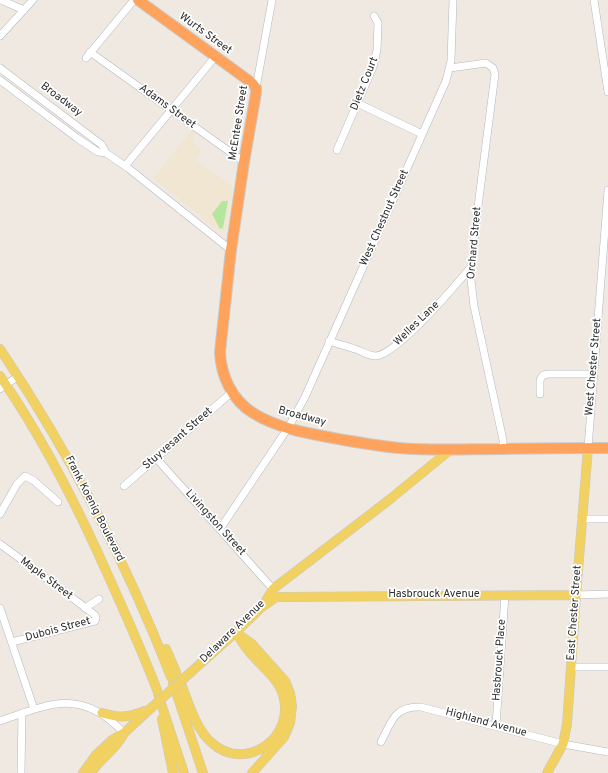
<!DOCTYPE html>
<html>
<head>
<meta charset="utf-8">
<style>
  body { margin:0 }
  canvas { display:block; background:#efe9e1 }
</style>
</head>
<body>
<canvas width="608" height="773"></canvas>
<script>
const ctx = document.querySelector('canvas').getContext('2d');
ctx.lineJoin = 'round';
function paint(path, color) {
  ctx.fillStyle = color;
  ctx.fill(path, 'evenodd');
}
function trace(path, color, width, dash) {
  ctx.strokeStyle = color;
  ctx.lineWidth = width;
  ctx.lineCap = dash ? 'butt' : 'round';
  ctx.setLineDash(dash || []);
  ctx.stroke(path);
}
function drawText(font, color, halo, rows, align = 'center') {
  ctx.font = font + ' Overpass,sans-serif';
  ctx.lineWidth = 3.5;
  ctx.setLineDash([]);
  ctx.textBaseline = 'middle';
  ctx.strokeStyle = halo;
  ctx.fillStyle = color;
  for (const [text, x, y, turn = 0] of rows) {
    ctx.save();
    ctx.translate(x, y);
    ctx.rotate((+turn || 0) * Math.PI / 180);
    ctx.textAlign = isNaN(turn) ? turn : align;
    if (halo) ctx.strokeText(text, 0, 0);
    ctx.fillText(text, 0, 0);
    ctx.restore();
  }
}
const education = new Path2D(`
  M193 129 197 133 192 142 202 151 196 160 233 187 226 231 221 233 153 178Z`);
const green = new Path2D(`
  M222 201H228L223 228 220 229 212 214Z`);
const minor = new Path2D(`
  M1 0 24 10
  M594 0 608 92
  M0 36 33 0
  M90 52 244 162
  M86 58 134 0
  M0 68 102 145 106 153 128 168 231 250
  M450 68 486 63 493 68 495 74 476 222 471 280 474 306 503 440V449
  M0 80 77 138 98 152 106 153
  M256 88 272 0
  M357 103 422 134
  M337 150 373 67 377 50 378 23 374 16
  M125 166 215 57
  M329 341C338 344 347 346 355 349 362 351 368 356 376 356 397 354 455 286 471 267
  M0 389 18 376
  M540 394V380L543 375 549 374H593
  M588 448 608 190
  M156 458 273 589
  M124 486 232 392
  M0 514 17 484 25 476 33 480 58 502
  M581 519H608
  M220 529 288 428 305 397 446 81 451 61 453 0
  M0 544 30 566 95 615 96 618 95 621 12 642
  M576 595 608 594
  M0 608 34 709
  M85 608 99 599
  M571 667H608
  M0 721C51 703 82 688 124 733
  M496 725 505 595
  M381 742C392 721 394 706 421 707L563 744 608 752
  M21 773 22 713`);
const major = new Path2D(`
  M0 349C69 452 126 561 171 677
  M0 376C38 431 69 490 97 551 118 597 139 643 157 690
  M265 605 276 597H284L576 595
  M241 636 252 644 285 681 290 693 292 706 290 723 284 737 252 773
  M166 649 176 672
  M191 672 236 632 262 607 273 589 389 500 450 450
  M179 678C187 698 195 729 212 743 245 773 296 738 283 695 278 677 259 665 248 650 243 645 240 638 236 632
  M173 683 203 773
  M158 694 184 773
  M102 713C121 718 126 718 145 711
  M162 719 173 773
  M83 773 96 755 112 740 124 733 150 709
  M91 773C101 757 116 750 124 733
  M547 773 563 744 567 724 576 595 588 448`);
const highway = new Path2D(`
  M138 0 252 83 256 88V93L244 162 231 250 220 352C221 376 232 400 253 413 277 428 306 433 333 438 355 442 377 446 399 448 434 451 468 449 502 449 537 448 573 448 608 448`);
const majorBridge = new Path2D(`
  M150 709 191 672`);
const streetNames = [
  ["Wurts Street",205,34,36],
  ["Dietz Court",365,84,-68],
  ["Broadway",61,100,37],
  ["Adams Street",167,107,36],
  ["McEntee Street",239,123,-81],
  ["West Chestnut Street",385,218,-66],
  ["Orchard Street",475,243,-85],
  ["Welles Lane",417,324,-44],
  ["West Chester Street",594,367,-85],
  ["Broadway",302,417,15],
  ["Stuyvesant Street",178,439,-41],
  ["Frank Koenig Boulevard",94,509,63],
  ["Livingston Street",215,523,48],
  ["Maple Street",46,579,37],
  ["Hasbrouck Avenue",434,595],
  ["East Chester Street",575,613,-86],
  ["Dubois Street",58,630,-15],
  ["Delaware Avenue",233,632,-44],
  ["Hasbrouck Place",500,660,-86],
  ["Highland Avenue",486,723,15]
];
paint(education, '#f0e6d1');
paint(green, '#b6e59e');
trace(minor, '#b4b7c1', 8);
trace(major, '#c9c9c9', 10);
trace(highway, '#c9c9c9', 12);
trace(minor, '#fff', 7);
trace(major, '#f2d163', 9);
trace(highway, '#ffa35c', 10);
trace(majorBridge, '#c9c9c9', 10, []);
trace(majorBridge, '#f2d163', 9);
drawText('11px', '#2e2e2e', '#fff', streetNames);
</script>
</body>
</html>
